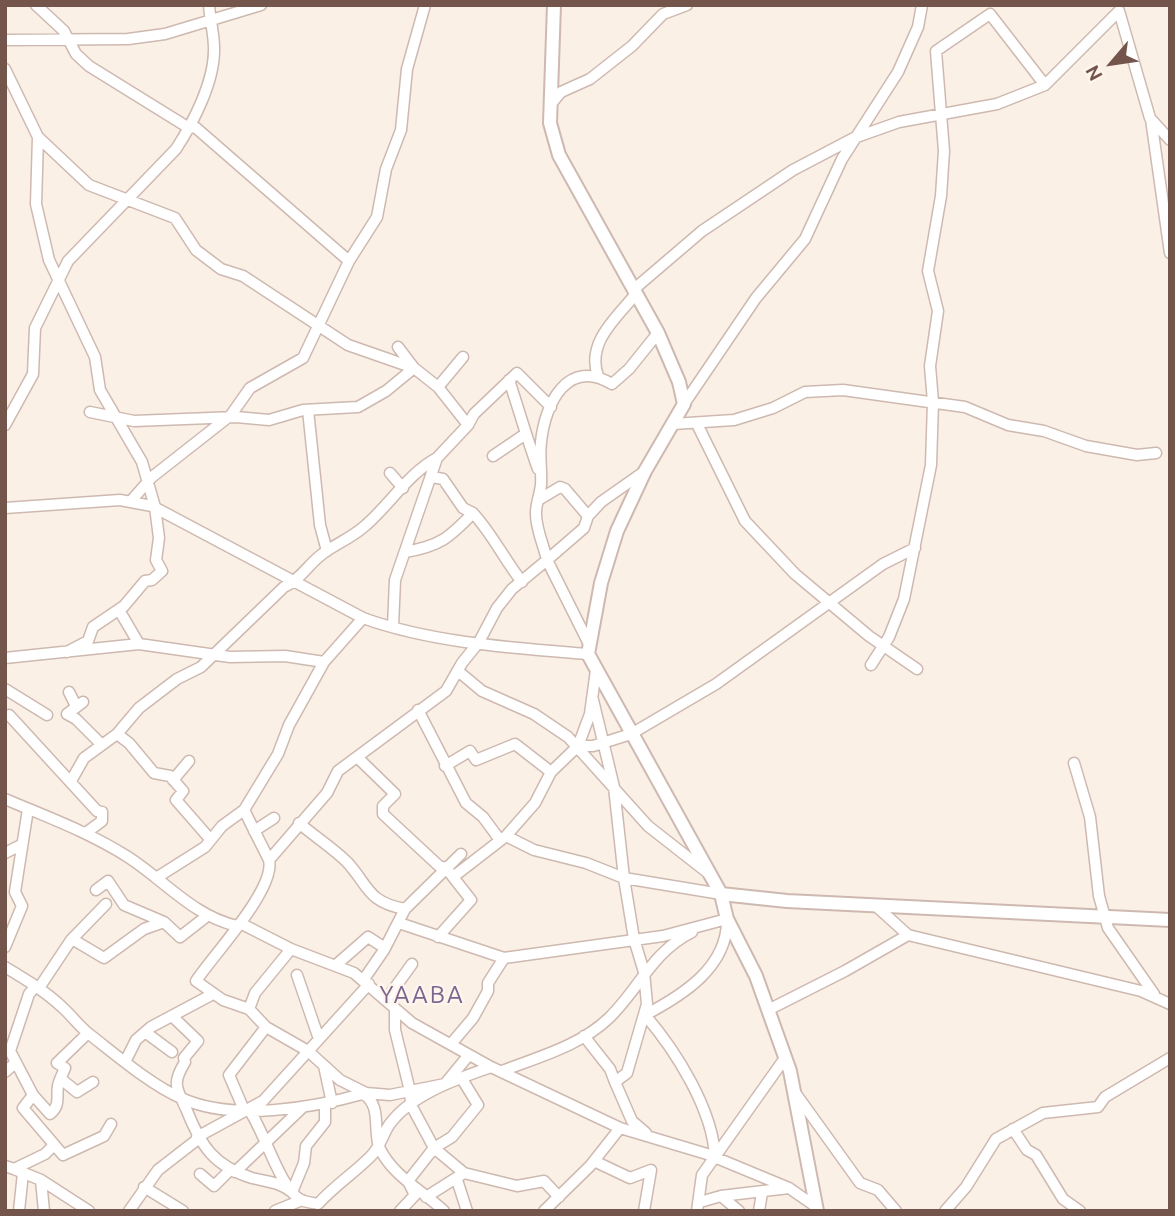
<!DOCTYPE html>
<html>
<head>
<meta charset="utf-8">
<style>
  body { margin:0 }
  #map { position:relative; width:1175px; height:1216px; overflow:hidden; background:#fbf0e6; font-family:Ubuntu,sans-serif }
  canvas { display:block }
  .frame { position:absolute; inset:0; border:7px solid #73554c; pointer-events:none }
  .north { position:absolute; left:1077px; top:28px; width:70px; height:70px; -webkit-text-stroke:5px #fef5ec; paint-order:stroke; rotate:241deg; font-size:19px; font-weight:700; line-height:28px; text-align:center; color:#73554c }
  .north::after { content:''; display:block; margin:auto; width:24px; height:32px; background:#73554c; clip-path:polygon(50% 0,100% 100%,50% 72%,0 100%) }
</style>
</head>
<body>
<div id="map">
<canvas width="1175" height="1216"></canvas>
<div class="frame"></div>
<div class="north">N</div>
</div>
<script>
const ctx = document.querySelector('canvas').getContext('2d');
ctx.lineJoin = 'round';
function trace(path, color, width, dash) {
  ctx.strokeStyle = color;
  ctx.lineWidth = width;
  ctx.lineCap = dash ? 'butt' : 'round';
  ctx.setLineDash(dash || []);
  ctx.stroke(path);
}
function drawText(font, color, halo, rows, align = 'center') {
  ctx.font = font + ' Ubuntu,sans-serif';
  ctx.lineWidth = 5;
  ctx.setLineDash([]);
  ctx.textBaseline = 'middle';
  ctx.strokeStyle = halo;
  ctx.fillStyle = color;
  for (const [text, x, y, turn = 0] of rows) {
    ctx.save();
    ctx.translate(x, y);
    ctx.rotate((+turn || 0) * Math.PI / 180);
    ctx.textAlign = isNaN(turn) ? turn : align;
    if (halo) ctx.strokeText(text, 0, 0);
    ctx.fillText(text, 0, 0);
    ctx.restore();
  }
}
const minor = new Path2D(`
  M36 5 64 31 76 54 89 66 189 128 195 127 349 261
  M5 40 128 39 165 34 261 5
  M5 69 38 137 36 204 49 260 95 357 100 390 142 462 155 507 159 538 156 560 162 571 152 580 145 581 124 606 93 627 88 641 67 652
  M550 105 561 92 590 79 632 46 663 14 687 5
  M1151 119 1170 253
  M38 137 89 185 175 218 196 250 221 269 243 276 348 345 414 368
  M633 290 702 231 793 170 854 138 899 122 997 104 1045 85 1119 11 1150 118 1170 140
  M398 347 414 368 438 387 468 425
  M598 376C586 343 616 318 635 295
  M509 380C519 410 527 439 538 469
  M438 387 463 357
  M684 404 756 298 805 239 842 159 898 72 918 27 922 5
  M308 410 320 525 327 551
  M90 412 134 421 236 417 269 420 303 410 358 407 386 391 414 368
  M673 424 734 420 773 408 805 392 843 390 965 407 1008 425 1044 431 1086 446 1137 455 1156 453
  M697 424 745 521 795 574 869 636 917 669
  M5 425 33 374 35 328 68 261 176 149C193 123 215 81 214 48 214 34 210 20 209 5
  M493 456 524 435
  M390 473 403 488
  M432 477 443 479 463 508 473 513
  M540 499 560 487 565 489 588 516
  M130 502 152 477 231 415 250 388 303 358 349 261 377 217 386 169 401 130 407 69 425 5
  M5 508 120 500 152 506 363 618C432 643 514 648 588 654
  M405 552C440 546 449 538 473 513 493 535 504 559 522 582
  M119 610 139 644
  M393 626 395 580 437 458 468 425 474 414 517 373 551 407
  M590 646 547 560 584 528 588 516 601 502 645 471
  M5 658 139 644 230 657 285 656 324 662
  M871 665 889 637 904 599 931 465 933 402 930 366 938 311 928 271 941 196 944 151 936 51 990 14 1045 85
  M458 671 482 691 534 714 568 737 648 826 708 873
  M5 689 47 715
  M69 692 76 706
  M593 700 614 787 624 878 634 939 644 972 647 1004 627 1073 615 1082 632 1121 646 1133
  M83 702 67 714 76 719 102 745
  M418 710 466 803 483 817 500 840
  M9 715 97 811 102 812V821L87 832
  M117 734 129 743 154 773 170 776 183 791 176 800 210 839
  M578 746H593L631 734 716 684 883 564 915 548
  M358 758 395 794 383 806V814L439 866 446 868 471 900 438 937
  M1074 763 1090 817 1099 896 1108 928 1154 994
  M445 766 470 751 476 760 515 744 551 772
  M173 780 189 761
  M71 781 84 758 117 734 139 708 177 679 201 667 284 587C300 580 307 566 321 555 335 544 352 538 366 525 390 504 409 473 437 458
  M5 799C47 817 89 832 128 857 164 880 193 916 237 926L242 924 291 949 354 973 412 1023 491 1067 620 1128 707 1154 789 1188 815 1206
  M299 823C314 836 333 848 347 862 369 886 367 902 405 909
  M254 831 274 818
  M506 836 534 850 586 863 624 878 721 894
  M5 853 21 845
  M269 860 244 810 278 754 289 725 324 662 363 618
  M453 877 506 836 535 803 551 772 578 746 590 714 596 670
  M156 878 205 847 222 826 244 810
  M96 890 108 881 124 905 164 922 180 937 207 916
  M876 906 908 935 1141 991 1170 1004
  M399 923 504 958 663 936 727 919C728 967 683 995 645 1015
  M72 939 104 958 144 929 164 922
  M5 947 22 906 15 892 28 809
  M336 965 368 937 385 948
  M5 967C25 979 45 991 62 1007 71 1015 79 1026 89 1034 115 1054 151 1085 181 1098 233 1122 313 1108 366 1093
  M297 975 319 1039
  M364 979 384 950 405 909 461 854
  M35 987 29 994 10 1051 33 1095 23 1108 63 1155 104 1136 111 1124
  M39 988 71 940 106 904
  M386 1000 412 964
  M249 1009 255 993 291 949
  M395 1009V1030L410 1091 411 1105 434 1148 464 1173 517 1186 544 1181 559 1197
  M768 1010 845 971 908 935
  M645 1015C676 1051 714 1111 715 1159
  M173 1017 198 1041 184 1058 185 1062C171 1085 177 1088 187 1111 201 1146 214 1166 252 1178 268 1182 279 1182 292 1192L304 1163 306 1146 325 1122V1105
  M145 1032 172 1052
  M584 1036 610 1069 615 1082
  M451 1044 473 1018 488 991V983L504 958
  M468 1056 445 1084 390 1095 366 1093 340 1080 308 1051 266 1027 249 1009 223 1000 196 981C213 955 276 889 269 860L327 793 338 771 446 691 462 663 479 642 497 608 512 589 547 560C544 546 535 527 536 512 536 504 540 494 541 485 542 471 539 456 541 442 545 403 568 357 612 384L629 369 658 333
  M126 1060 136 1040 151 1027 213 994
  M324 1066 332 1103
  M502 1071C538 1057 580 1046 609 1018 639 989 652 952 692 932
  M5 1072 14 1064
  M61 1079 77 1092 93 1082
  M363 1094C383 1105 372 1133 380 1149 393 1176 423 1191 444 1211
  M796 1094 860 1183 878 1190 896 1211
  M33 1095 50 1114C61 1105 56 1097 58 1086 59 1080 63 1073 65 1068L57 1063 88 1033
  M244 1110 229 1075 266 1027
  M249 1110C264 1130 280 1189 301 1200 306 1202 313 1203 318 1204 334 1186 353 1174 370 1157 380 1148 382 1136 389 1125 411 1094 457 1079 491 1067
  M1013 1129 1027 1150 1036 1155 1063 1199 1080 1211
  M197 1137 263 1101 369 984
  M594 1161 630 1178 651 1170 644 1211
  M5 1166 14 1169 45 1154 54 1145
  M14 1169 41 1180 89 1211
  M235 1172 303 1107
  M200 1174 214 1186 231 1169
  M41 1180 44 1211
  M457 1180 467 1211
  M144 1187 183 1211
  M721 1196 739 1211
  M426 1197 464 1173
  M700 1202 721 1196 789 1188
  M19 1211 23 1173
  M129 1211 158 1170 198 1139
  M275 1211 302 1200
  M400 1211 415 1195 408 1181 434 1148 452 1137 478 1105 462 1079
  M544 1211 590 1166 620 1128
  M697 1211 702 1175 785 1058
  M759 1211 762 1193
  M945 1211 966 1187 996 1139 1043 1113 1098 1107 1105 1097 1170 1058`);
const tertiary = new Path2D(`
  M554 5 550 123 559 155 658 333 679 382 684 404 645 471 617 531 601 583 588 654 721 894 727 919 756 976 790 1071 817 1211
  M721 894 787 901 1170 920`);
const quarterNames = [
  ["YAABA",422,995]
];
trace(minor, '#ceb9b0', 13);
trace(tertiary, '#ceb9b0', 16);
trace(minor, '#fff', 10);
trace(tertiary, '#fff', 12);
ctx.letterSpacing = '2px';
drawText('24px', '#7b648f', '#fef5ec', quarterNames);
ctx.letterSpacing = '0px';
</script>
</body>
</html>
